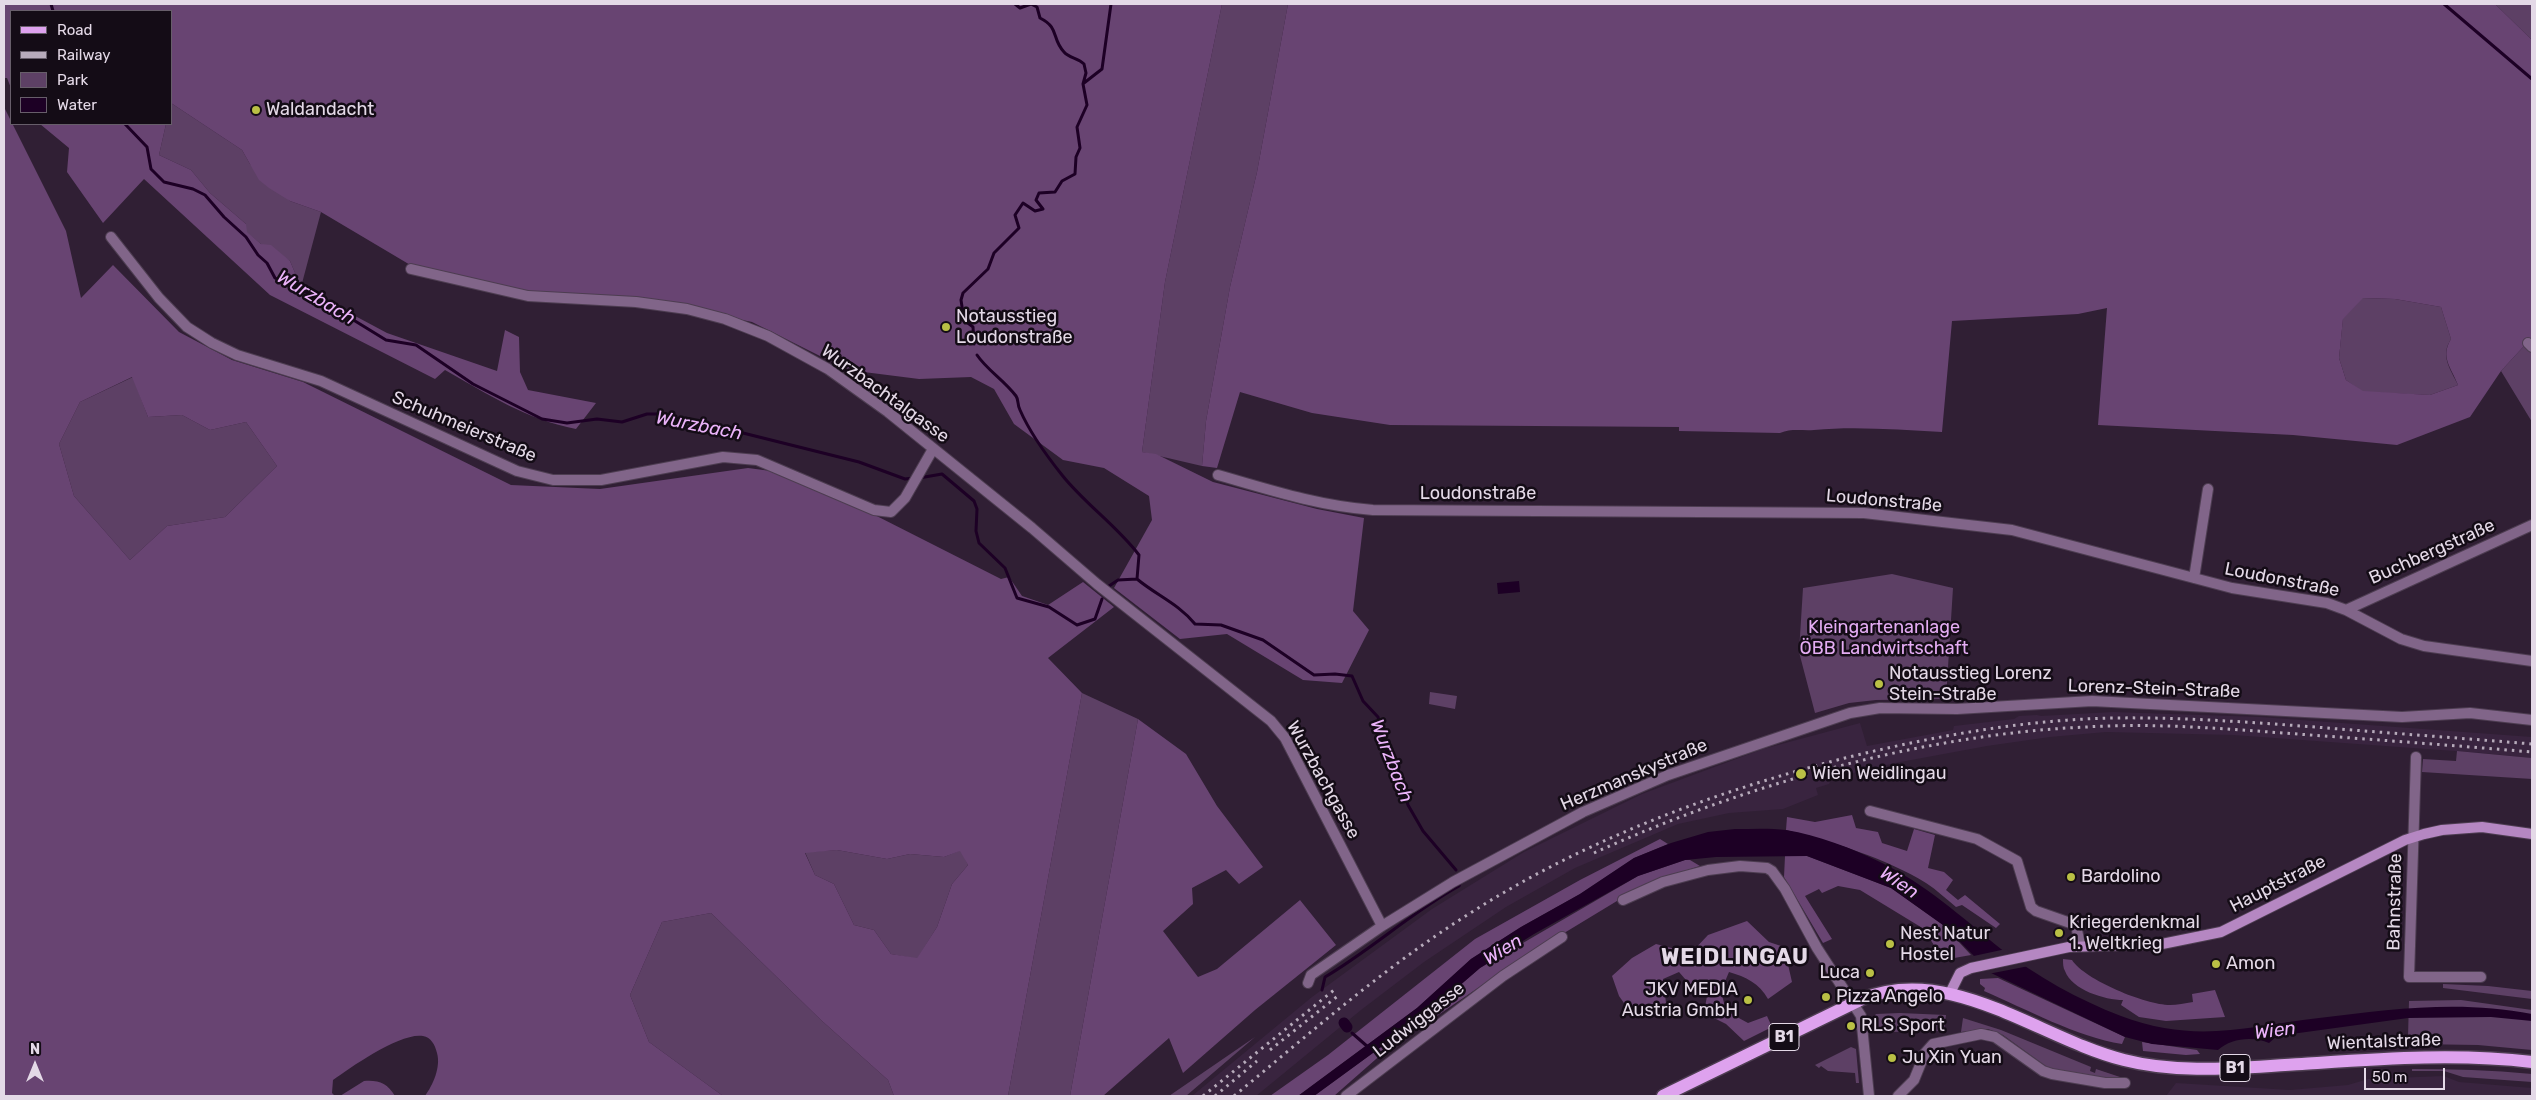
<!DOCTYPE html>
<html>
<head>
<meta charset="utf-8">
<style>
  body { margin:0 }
  #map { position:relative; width:2536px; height:1100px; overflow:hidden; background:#301f34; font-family:Rubik,sans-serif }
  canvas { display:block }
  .frame { position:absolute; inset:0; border:5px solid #e4d9e7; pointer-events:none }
  .legend { position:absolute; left:10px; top:10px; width:162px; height:115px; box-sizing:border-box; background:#140c16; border:1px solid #675e6a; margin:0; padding:6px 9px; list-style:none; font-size:15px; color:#e4d9e7 }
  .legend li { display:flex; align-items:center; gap:10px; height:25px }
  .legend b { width:25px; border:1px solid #675e6a }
  .north { position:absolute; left:10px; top:1040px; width:50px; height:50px; -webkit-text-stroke:4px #140c16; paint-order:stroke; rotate:0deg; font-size:14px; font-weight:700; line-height:20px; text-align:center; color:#e4d9e7 }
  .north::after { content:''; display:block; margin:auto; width:18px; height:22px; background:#e4d9e7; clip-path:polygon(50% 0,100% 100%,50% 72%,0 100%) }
  .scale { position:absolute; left:2364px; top:1068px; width:81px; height:22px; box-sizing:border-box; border:2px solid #e4d9e7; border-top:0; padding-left:6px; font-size:15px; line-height:18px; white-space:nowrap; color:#e4d9e7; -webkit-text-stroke:4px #140c16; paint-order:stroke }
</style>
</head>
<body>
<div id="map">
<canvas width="2536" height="1100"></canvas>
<div class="frame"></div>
<ul class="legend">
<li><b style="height:6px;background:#dea2ee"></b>Road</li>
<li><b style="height:6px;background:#b7abbb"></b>Railway</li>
<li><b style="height:14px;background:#5d4065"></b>Park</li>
<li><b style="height:14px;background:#1d0025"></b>Water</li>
</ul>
<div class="north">N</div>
<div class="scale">50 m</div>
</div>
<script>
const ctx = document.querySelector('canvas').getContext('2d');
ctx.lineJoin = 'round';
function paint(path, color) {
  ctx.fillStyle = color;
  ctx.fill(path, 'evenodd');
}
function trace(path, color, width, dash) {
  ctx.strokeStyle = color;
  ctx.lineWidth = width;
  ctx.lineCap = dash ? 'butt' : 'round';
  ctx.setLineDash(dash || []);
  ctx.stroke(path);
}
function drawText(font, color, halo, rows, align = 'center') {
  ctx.font = font + ' Rubik,sans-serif';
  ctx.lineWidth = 5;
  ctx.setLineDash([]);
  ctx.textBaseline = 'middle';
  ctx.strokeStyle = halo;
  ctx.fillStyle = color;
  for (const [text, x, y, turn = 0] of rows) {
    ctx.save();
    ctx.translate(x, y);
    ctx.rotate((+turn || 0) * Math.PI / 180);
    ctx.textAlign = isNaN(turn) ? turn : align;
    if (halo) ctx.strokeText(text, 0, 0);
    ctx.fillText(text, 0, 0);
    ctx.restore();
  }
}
const built = new Path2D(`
  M2113 712 2260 717 2532 737V758L2482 753 2233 735 2106 732 2050 737 1987 746 1895 763 1832 778 1829 784 1816 788 1818 795 1783 809 1729 813 1678 824 1575 868 1506 907 1424 962 1361 1010 1256 1096H1192L1312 997 1432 909 1524 852 1642 794 1763 749 1860 723 1867 746 1953 730 1954 726 2014 719 2019 716 2037 715 2041 716Z
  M2444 1076 2459 1082 2532 1088V1096H2166L2176 1083 2290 1090 2348 1085 2368 1079Z`);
const green = new Path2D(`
  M1222 4H1288L1257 172 1230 287 1206 421 1202 466 1142 452 1165 282Z
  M2495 4H2532V40Z
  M171 103 242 150 250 164 290 201 321 212 301 287 290 261 261 244 246 232V224L210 193 191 170 159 155 166 124H171Z
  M2362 298 2395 299 2441 307 2451 339C2440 356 2450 368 2458 385L2430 395 2363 392 2346 380 2339 358 2343 318Z
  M2532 343V422L2501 371 2524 346Z
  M133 377 148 417 182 415 210 430 246 422 277 466 225 517 167 526 130 560 74 496 59 444 80 402Z
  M1892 574 1953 588 1946 699 1876 700 1849 703 1815 713 1799 652 1803 588Z
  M1430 692 1457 696 1455 709 1429 704Z
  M1082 693 1138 719 1070 1096H1008Z
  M2457 751 2532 758V779L2422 772 2423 759 2456 761Z
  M837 850 887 859 910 854 944 857 961 850 968 865 952 884 937 927 917 959 891 954 874 930 854 925 834 884 815 875 805 852Z
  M711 913 821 1020 888 1080 894 1096H723L649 1042 630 995 662 922Z
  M2443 984 2488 986 2532 991V999L2443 988Z
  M2461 1000 2532 1010V1050L2478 1045 2414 1044 2408 1036 2409 1001Z
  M1900 1013 1946 1015 1944 1031 1887 1032 1874 1030 1873 1018 1876 1014Z
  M1963 1018 2001 1030 2091 1067 2090 1071 2095 1073 2096 1069 2129 1080H2104L2051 1070 2003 1035 1988 1029 1961 1032Z
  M1255 1037 1186 1096H1169Z
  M1851 1047 1856 1049 1859 1083H1856L1855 1073 1828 1071 1821 1066 1819 1068 1815 1065Z
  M2412 1069C2452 1069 2492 1070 2532 1074V1082L2463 1077 2444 1071H2412Z`);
const forest = new Path2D(`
  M4 4H1222L1165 282 1142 452 1156 454 1213 482 1317 509 1364 518 1353 611 1369 630 1342 683 1303 680 1227 634 1180 639 1114 588 1152 520 1149 496 1104 468 1063 460 1014 424 994 389 971 377 919 379 848 370 752 322 648 301 520 294 418 265 412 266 321 212 290 201 269 188 259 180 242 150 171 103V11H11V88L7 78H4Z
  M1288 4H2495L2532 40V343L2524 346 2501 371 2470 417 2397 445 2293 435 2098 425 2107 308 2078 314 1952 321 1942 432C1899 430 1857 426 1814 430 1802 431 1792 428 1780 433L1679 431V427L1390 425 1312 413 1240 392 1217 468 1202 466 1206 421 1230 287 1257 172ZM2363 298 2395 299 2441 307 2451 339C2440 357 2451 367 2458 385L2430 395 2363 391 2346 380 2339 358 2343 319Z
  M4 107 66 231 81 298 113 265 179 332 232 360 303 382 511 485 600 489 748 468 771 471 855 505 1001 579 1009 577 1022 596 1048 605 1083 582 1114 607 1048 658 1082 693 1008 1096H894L888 1080 821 1020 711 913 662 922 630 995 649 1042 723 1096H425C433 1085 441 1067 437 1053 435 1045 431 1037 423 1036 401 1032 351 1067 333 1080L332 1093 335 1096H4ZM132 377 148 417 182 415 210 430 246 422 277 466 225 517 167 526 130 560 74 496 59 444 80 402ZM837 850 887 859 910 854 944 857 960 851 968 865 952 884 937 927 917 958 891 954 874 930 854 925 834 884 815 875 805 853Z
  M40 124H166L159 155 191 170 210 193 246 224 247 232 261 244 271 245 290 261 301 287 387 333 497 371 505 330 519 337 520 372 528 390 596 403 576 429C528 420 487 394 445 370L435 379 270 295 144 179 103 223 67 172 69 148Z
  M1138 719 1186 754 1217 806 1263 867 1239 884 1226 870 1192 888 1193 904 1163 931 1198 977 1217 969 1300 900 1336 945 1255 1010 1183 1073 1169 1038 1103 1096H1070Z
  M1852 815 1856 828 1878 832 1882 843 1907 851 1914 829 1935 835 1928 868 1944 872 1953 880 1946 890 1958 900 1965 895 2000 924 1996 928 1962 905 1956 907C1946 899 1937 890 1926 883 1888 859 1830 841 1786 830L1787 817 1815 822Z
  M1660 839 1668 844 1634 858 1580 894 1521 927 1471 959 1417 1008 1298 1096H1270L1328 1055 1475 939 1580 880Z
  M1785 856H1807L1891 888 1943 925 1971 955 1943 960 1924 929 1860 890 1838 886 1822 893 1819 889 1805 896 1832 939 1823 943 1784 877Z
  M1685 860H1690L1700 866 1645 884 1513 964 1384 1052 1334 1096H1314L1429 1012 1480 968 1638 876Z
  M1747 921 1769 942 1784 947 1792 982 1768 999C1759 983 1746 977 1729 972L1721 991 1726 1011 1748 1023 1767 1016 1772 1027 1744 1041 1726 1024 1704 1013 1707 996 1692 987 1679 972 1663 979 1666 1003 1649 1015 1631 1013 1619 996 1612 976 1632 958 1656 944 1691 953 1708 935Z
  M2063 959 2072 960C2085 980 2146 1005 2170 1005 2177 1005 2185 1003 2193 1002L2192 994 2215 990 2225 1017 2166 1021 2139 1017 2121 1005 2123 1000C2105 1000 2072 990 2065 971 2063 968 2063 963 2063 959Z
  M1998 978 2125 1037 2122 1044C2077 1037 2026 1009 1984 991L1985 988 1980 984V979Z
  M2142 1042 2197 1050 2200 1054 2186 1055 2143 1051Z
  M364 1081C379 1080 387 1083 395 1096H340Z`);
const water = new Path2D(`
  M1519 581 1520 592 1498 594 1497 583Z
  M1735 829C1752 829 1770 828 1786 830 1818 835 1851 848 1880 862 1924 883 1963 918 2001 949 2036 976 2079 1000 2121 1016 2196 1044 2244 1027 2319 1018 2391 1009 2461 1000 2532 1014V1021L2491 1017 2408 1018 2277 1036 2269 1043C2253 1036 2231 1038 2218 1050L2152 1044 2125 1037 1991 973 1943 925 1891 888 1807 856 1716 857 1685 860 1638 876 1534 934 1480 968 1429 1012 1314 1096H1298L1417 1008 1471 959 1521 927 1580 894 1634 858 1671 843 1708 832Z`);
const pier = new Path2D(`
  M2006 949 2029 966 1988 974 1969 957Z`);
const stream = new Path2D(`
  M51 4 53 11
  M2444 4 2532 79
  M1084 83 1102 69 1111 4
  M125 124 147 147 151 169 164 182 193 189 205 195 224 217 246 237 258 255 267 263 275 278 316 297 386 340 416 345 473 384 542 419 567 423 597 419 622 422 647 414H657L739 432 859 462 905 479 913 478
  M974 344 973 327 964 320 961 300 963 293 988 269 994 253 1019 228 1015 215 1023 203 1035 211 1043 209 1036 200 1039 193 1055 192 1062 181 1075 174 1076 157 1080 148 1077 127 1087 105 1083 84 1086 73 1084 64C1078 58 1069 58 1064 52 1051 38 1060 28 1040 18L1037 7 1031 4 1020 8 1015 4
  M977 355C987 370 1004 380 1016 396 1019 400 1017 405 1020 410 1030 433 1046 455 1062 475 1085 504 1116 525 1139 555L1137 579
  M919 478 942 474 974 501 977 509 976 531 979 543 1005 568 1017 598 1049 607 1077 625 1095 619 1102 599
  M1109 586 1118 580 1137 579C1156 595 1179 604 1195 624L1221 625 1263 640 1314 675 1335 674 1352 676 1363 701 1378 717 1387 752 1400 776 1408 805 1423 831 1456 870
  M1322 990 1325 977C1372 949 1412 912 1459 886L1460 883
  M1352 1033 1368 1047`);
const canal = new Path2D(`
  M1344 1023 1347 1027`);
const minor = new Path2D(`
  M111 237 159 298 187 327 212 343 237 355 321 381 517 471 553 480H601L723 457 757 460 874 510 891 512 905 498 933 449
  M411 269 528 296 636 302 687 309 725 319 768 336 828 369 888 412 1032 528 1097 584 1271 721 1285 738 1382 926 1453 882 1583 812 1668 775 1850 713 1880 708 1957 709 2092 701 2402 717 2470 713 2532 720
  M2528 343 2532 347
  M1218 475C1270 490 1319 506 1373 510L1864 513 2012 530 2232 588 2327 603 2346 610 2401 639 2424 646 2532 661
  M2194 578 2208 489
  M2346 610 2532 525
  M2416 757 2409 977H2481
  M1870 811 1977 839 2017 861 2031 907 2036 911 2076 925 2080 945
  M1623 900 1663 882 1708 870 1740 866 1767 868 1772 871 1785 889 1817 948 1861 1016 1869 1096
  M1308 983 1311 975 1382 926
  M1346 1096 1503 976 1562 937
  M1898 1096 1914 1080 1925 1053 1933 1044 1981 1034 1995 1037 2043 1071 2052 1074 2105 1083H2125`);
const secondary = new Path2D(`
  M1950 993 1960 973 1971 968 2069 947 2162 944 2221 932 2405 840 2424 834 2442 830 2482 827 2532 834`);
const primary = new Path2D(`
  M1663 1096 1862 999C1951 963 2040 1039 2124 1060 2182 1075 2243 1067 2302 1064 2379 1059 2455 1053 2532 1062`);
const rail = new Path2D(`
  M1594 853C1741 786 1923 734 2086 727 2151 723 2217 728 2283 733 2366 739 2449 745 2532 752
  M1270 1050 1339 995
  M1203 1096 1334 990
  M1215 1096 1257 1061
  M1234 1096C1308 1035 1380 971 1461 919 1577 843 1707 794 1841 759 1930 737 2020 720 2112 718 2180 717 2247 722 2315 727 2387 733 2460 738 2532 744`);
const markers = [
  [256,110,5,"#bac045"],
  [946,327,5,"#bac045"],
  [1879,684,5,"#bac045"],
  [1801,774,6,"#bac045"],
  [2071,877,5,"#bac045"],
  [2059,933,5,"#bac045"],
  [1890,944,5,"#bac045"],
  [2216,964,5,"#bac045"],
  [1870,973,5,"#bac045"],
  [1826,997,5,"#bac045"],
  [1748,1000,5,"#bac045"],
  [1851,1026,5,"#bac045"],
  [1892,1058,5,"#bac045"]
];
const shields = [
  [1784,1037,30],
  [2235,1068,30]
];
const shieldNames = [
  ["B1",1784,1037],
  ["B1",2235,1068]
];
const poiNames = [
  ["Waldandacht",266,110],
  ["Notausstieg",956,317],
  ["Loudonstraße",956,338],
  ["Notausstieg Lorenz",1889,674],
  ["Stein-Straße",1889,695],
  ["Wien Weidlingau",1812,774],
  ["Bardolino",2081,877],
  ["Kriegerdenkmal",2069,923],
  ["1. Weltkrieg",2069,944],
  ["Nest Natur",1900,934],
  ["Hostel",1900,955],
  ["Amon",2226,964],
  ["Luca",1860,973,"right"],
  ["JKV MEDIA",1738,990,"right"],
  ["Austria GmbH",1738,1011,"right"],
  ["Pizza Angelo",1836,997],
  ["RLS Sport",1861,1026],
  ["Ju Xin Yuan",1902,1058]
];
const streetNames = [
  ["Wurzbachtalgasse",885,394,36],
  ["Schuhmeierstraße",464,427,23],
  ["Loudonstraße",1478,494],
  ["Loudonstraße",1884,501,5],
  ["Buchbergstraße",2432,552,-24],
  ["Loudonstraße",2282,580,11],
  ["Lorenz-Stein-Straße",2154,689,2],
  ["Herzmanskystraße",1634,775,-23],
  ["Wurzbachgasse",1323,780,61],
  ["Hauptstraße",2278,884,-27],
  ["Bahnstraße",2395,902,-89],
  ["Ludwiggasse",1419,1020,-38],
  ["Wientalstraße",2384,1042,-2]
];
const parkNames = [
  ["Kleingartenanlage",1884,628],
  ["ÖBB Landwirtschaft",1884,649]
];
const waterNames = [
  ["Wurzbach",316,298,31],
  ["Wurzbach",699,426,11],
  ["Wurzbach",1391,761,69],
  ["Wien",1899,883,34],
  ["Wien",1503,950,-31],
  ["Wien",2275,1031,-7]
];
const districtNames = [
  ["WEIDLINGAU",1735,958]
];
paint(built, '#39243f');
paint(green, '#5d4065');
paint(forest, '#684472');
paint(water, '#1d0025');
paint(pier, '#301f34');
trace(stream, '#1d0025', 3);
trace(canal, '#1d0025', 11);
trace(minor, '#4d3d51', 12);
trace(secondary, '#4d3d51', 12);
trace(primary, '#4d3d51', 15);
trace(minor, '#816589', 10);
trace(secondary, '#b587c2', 10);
trace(primary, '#dea2ee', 12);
trace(rail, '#b7abbb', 3, [2.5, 5]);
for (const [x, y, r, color] of markers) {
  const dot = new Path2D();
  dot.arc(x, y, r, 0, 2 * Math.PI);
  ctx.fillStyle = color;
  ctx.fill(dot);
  trace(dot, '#140c16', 2);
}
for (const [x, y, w] of shields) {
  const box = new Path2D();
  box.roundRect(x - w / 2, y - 13.5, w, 27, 4);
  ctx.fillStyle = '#140c16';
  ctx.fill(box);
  trace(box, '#e4d9e7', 1);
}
drawText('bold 16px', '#e4d9e7', null, shieldNames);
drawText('18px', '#e4d9e7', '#140c16', poiNames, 'left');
drawText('18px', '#e4d9e7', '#140c16', streetNames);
drawText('18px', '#e4acf3', '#140c16', parkNames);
drawText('italic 19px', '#ebb3fa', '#140c16', waterNames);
ctx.letterSpacing = '1px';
drawText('bold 22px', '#e4d9e7', '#140c16', districtNames);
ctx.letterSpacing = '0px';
</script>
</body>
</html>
